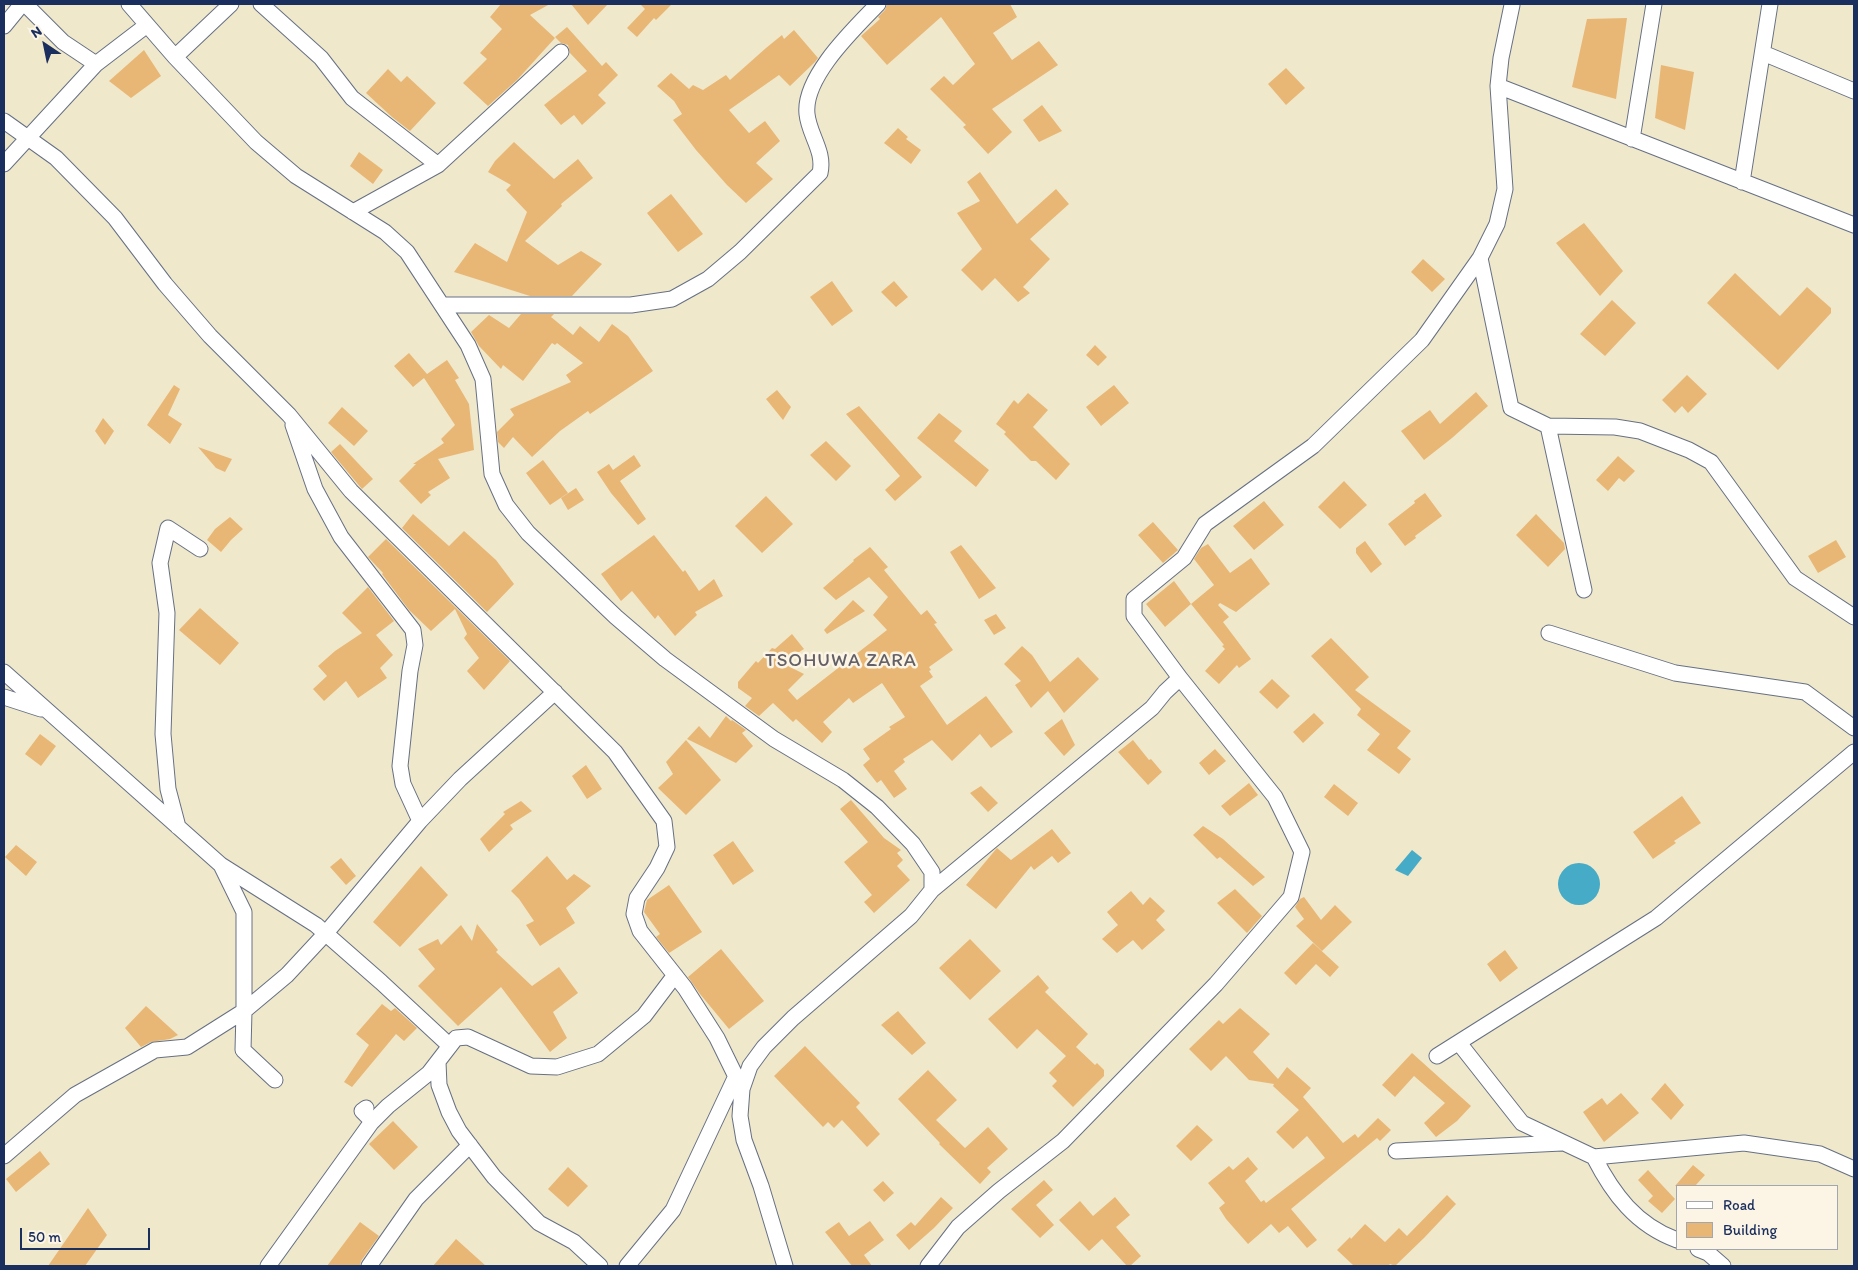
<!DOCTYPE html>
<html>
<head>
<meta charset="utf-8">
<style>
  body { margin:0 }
  #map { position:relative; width:1858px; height:1270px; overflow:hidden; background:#f0e8cb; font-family:Itim,sans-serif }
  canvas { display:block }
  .frame { position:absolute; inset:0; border:5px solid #1b2f5e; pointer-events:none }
  .legend { position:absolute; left:1676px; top:1185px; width:162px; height:65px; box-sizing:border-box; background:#fcf5e5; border:1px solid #a2a6af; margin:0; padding:6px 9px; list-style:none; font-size:15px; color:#1b2f5e }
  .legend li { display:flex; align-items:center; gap:10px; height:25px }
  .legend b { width:25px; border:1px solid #a2a6af }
  .north { position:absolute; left:20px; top:20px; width:50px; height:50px; -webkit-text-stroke:4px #fcf5e5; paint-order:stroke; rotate:326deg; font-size:14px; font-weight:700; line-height:20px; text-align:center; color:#1b2f5e }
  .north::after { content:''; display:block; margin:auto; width:18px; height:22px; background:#1b2f5e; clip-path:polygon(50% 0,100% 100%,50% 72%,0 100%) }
  .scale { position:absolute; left:20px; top:1228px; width:130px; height:22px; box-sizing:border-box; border:2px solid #1b2f5e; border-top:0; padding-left:6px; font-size:15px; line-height:18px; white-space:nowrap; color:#1b2f5e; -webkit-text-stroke:4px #fcf5e5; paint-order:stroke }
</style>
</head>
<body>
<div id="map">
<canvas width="1858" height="1270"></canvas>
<div class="frame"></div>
<ul class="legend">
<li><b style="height:6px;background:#fff"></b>Road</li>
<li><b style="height:14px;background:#e8b776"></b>Building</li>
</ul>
<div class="north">N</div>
<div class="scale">50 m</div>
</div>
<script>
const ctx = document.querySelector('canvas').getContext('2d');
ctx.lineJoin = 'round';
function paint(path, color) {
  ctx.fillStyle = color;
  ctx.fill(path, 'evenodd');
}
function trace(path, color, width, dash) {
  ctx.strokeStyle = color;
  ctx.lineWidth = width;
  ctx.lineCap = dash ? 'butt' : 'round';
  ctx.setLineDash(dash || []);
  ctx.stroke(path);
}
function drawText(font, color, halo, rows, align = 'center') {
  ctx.font = font + ' Itim,sans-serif';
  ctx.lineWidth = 5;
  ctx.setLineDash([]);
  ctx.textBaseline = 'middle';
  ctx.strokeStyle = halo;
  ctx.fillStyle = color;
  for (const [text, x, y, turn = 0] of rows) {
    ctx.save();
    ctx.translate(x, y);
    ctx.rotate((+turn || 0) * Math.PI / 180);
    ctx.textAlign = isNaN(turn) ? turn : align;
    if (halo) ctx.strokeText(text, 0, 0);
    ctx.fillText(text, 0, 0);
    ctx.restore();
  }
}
const water = new Path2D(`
  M1412 850 1422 858 1408 876 1395 870Z
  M1558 884a21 21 0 1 1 42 0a21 21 0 1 1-42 0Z`);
const building = new Path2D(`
  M501 4H550L530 15 555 38 517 80 488 106 463 83 487 59 480 53 502 29 490 17Z
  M571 4H608L588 25Z
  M640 4H672L656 20 654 18 637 37 627 28 645 9Z
  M887 4H1010L1017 17 993 33 1012 60 1039 41 1058 65 992 109 1012 132 988 154 963 127 966 125 930 89 944 76 953 85 975 64 941 17 887 65 861 36 880 19 878 17 885 10Z
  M1627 18 1616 99 1572 87 1587 19Z
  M567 27 602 66 606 62 618 75 598 95 606 103 582 125 574 115 561 125 544 105 587 71 570 53 568 45 561 43 555 37Z
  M794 30 818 58 815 62 790 86 779 75 729 110 749 133 765 121 780 141 756 163 773 179 746 203 727 185 696 150 673 120 682 114 674 101 657 86 671 73 689 89 693 85 703 90 726 75 730 80 766 48 782 35 784 39Z
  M144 50 161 76 131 98 109 81Z
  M1661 65 1694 72 1685 130 1655 118Z
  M1286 68 1305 88 1286 105 1268 84Z
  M388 69 401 82 407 76 436 103 410 131 392 117 366 93Z
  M1042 105 1062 131 1039 142 1023 120Z
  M898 128 908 137 906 139 921 150 911 164 884 143Z
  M514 142 554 179 578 159 593 178 561 204 562 206 525 241 558 265 581 251 602 264 572 296H530L454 272 475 243 507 262 527 212 506 190 511 185 488 172 495 161Z
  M359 152 383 170 373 184 350 166Z
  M980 172 1017 224 1056 189 1069 204 1030 239 1050 259 1023 287 1030 293 1018 302 995 278 982 291 961 270 982 249 957 213 980 201 967 182Z
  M671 194 703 234 678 252 647 213Z
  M1584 223 1623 271 1600 296 1556 243Z
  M1423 259 1445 279 1432 292 1411 272Z
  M1735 273 1780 316 1807 287 1831 308V313L1778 370 1707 303Z
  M832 281 853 311 832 326 810 297Z
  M894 281 908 297 896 307 881 292Z
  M1612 300 1636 323 1605 356 1580 334Z
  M521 314H554L551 317 573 335 580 326 599 342 612 324 628 336 653 371 590 414 588 411 560 431 532 457 513 437 504 448 498 442 497 432 514 415 510 409 571 382 566 375 583 363 557 343 555 345 552 343 523 381 503 365 501 369 479 346 471 332 489 315 509 328Z
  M1095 345 1107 357 1098 366 1086 355Z
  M409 353 427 374 447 360 459 378 455 380 469 404 474 450 438 459 450 478 428 492 431 495 421 504 399 481 416 464H413L444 443 441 439 455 425 424 378 413 387 394 366Z
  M1687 375 1707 394 1688 413 1682 406 1675 413 1662 400Z
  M174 385 180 389 168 415 182 424 170 444 147 425Z
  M1114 385 1129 403 1101 426 1086 407Z
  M777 390 791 407 783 420 766 399Z
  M1476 392 1488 406 1452 438 1424 460 1401 431 1430 410 1440 424Z
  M1028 393 1048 410 1033 427 1070 464 1056 480 1036 461H1031L1004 434 1006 432 996 424 1014 400 1018 404Z
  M859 406 922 477 895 501 885 490 900 476 846 414Z
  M342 407 368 431 354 446 328 423Z
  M939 413 962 431 954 441 989 470 976 487 917 438Z
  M103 418 114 431 105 445 95 431Z
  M826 441 851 466 836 481 810 455Z
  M340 444 373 479 362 489 331 452Z
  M198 447 232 459 225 472 216 468Z
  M634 455 641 466 620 481 646 519 638 525 611 493 597 472 609 464 613 470Z
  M1618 456 1635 471 1624 482 1619 478 1608 491 1596 480Z
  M543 460 568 493 550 505 526 473Z
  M1344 481 1367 505 1340 529 1318 507Z
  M576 488 584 500 568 510 561 498Z
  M1425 493 1442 516 1415 536 1416 538 1405 546 1388 524 1415 503 1414 501Z
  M766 496 793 524 762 553 735 526Z
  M1264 501 1284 525 1254 550 1233 526Z
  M413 514 449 546 464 531 496 560 514 584 487 612 402 528Z
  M1536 514 1564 543 1565 549 1548 567 1516 535Z
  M230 517 243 529 231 540 221 552 207 540 215 529Z
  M1153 522 1178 550 1163 563 1138 535Z
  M654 535 683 572 685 570 699 591 714 579 723 596 695 612 697 615 675 636 658 615 655 619 632 591 621 601 601 574Z
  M386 539 510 661 484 690 467 671 479 658 464 638 467 634 455 609 431 631 409 610 382 574 383 573 368 557Z
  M1836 540 1846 557 1818 573 1808 556Z
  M1365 541 1382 564 1371 573 1356 553V548Z
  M1208 544 1230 573 1251 558 1270 584 1236 612 1220 603 1218 605 1229 617 1223 622 1251 659 1239 668 1237 665 1219 684 1205 671 1225 649 1222 646 1224 645 1191 604 1214 585 1194 559 1201 548Z
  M961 545 996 588 979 599 950 552Z
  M870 547 888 567 884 570 921 615 927 610 937 623 934 624 953 650 929 667 931 670 929 671 933 677 920 686 947 725 986 696 1013 732 991 748 980 734 952 761 932 740 903 759 905 762 894 771 907 789 894 798 881 780 877 783 863 765 870 759 863 749 891 729 889 727 905 717 882 683 853 703 849 698 823 722 832 732 822 743 796 719 793 722 773 703 759 716 745 706 752 698 738 688V682L756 661 758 663 772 648 775 649 792 634 804 649 782 663 804 674 788 690 797 700 887 630 873 615 888 597 869 577 836 600 823 588 854 561 853 560Z
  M1174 581 1191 604 1165 627 1146 604Z
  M368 587 394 621 376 635 393 655 380 668 387 678 358 698 346 681 324 701 313 689 327 676 318 666 335 651 362 633 342 613Z
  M853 600 865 611 827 634 824 630Z
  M200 608 239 643 220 665 179 630Z
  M996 614 1006 628 994 635 984 620Z
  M1331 638 1369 677 1355 690 1411 731 1397 748 1411 759 1399 774 1367 750 1380 734 1357 715 1361 709 1311 656Z
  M1022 646 1032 655 1050 682 1078 657 1099 679 1064 713 1048 691 1031 708 1015 685 1021 681 1004 664Z
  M1272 679 1290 696 1277 709 1259 692Z
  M1314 713 1324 723 1303 743 1293 732Z
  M726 716 731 721 732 720 746 730 742 733 753 746 736 763 687 739 699 726 710 738Z
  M1062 719 1075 745 1064 756 1044 733Z
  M40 734 56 746 41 766 25 754Z
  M686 740 721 780 686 815 658 788 673 774 666 762Z
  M1133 740 1149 760 1151 759 1162 772 1148 785 1118 752Z
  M1215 749 1226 761 1209 775 1199 763Z
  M586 765 602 789 587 799 572 776Z
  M1249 783 1258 795 1230 816 1221 806Z
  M1334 784 1358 803 1348 816 1324 797Z
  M981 786 998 803 988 812 970 793Z
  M1682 796 1701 823 1674 841 1676 843 1653 859 1633 832Z
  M851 800 884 838 901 850 897 853 903 860 897 866 910 880 874 913 864 902 872 895 844 862 868 842 840 809Z
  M521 801 532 811 510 825 513 829 489 852 480 839 505 814 503 812Z
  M1203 826 1223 839 1265 877 1253 886 1220 857 1217 859 1193 835Z
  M1052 829 1071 853 1058 863 1052 856 1034 870 1031 866 996 909 966 885 997 848 1011 860Z
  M733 841 754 871 733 885 713 855Z
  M16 845 37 862 26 876 5 857Z
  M547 856 567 880 574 874 591 886 566 908 575 923 540 946 526 925 534 921 519 899 511 891Z
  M341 858 356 876 346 885 330 867Z
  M421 866 448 895 400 947 373 922Z
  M669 885 702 932 669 953 656 937 660 934 644 912 647 900Z
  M1235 889 1262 916 1247 933 1217 903Z
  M1131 891 1143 905 1150 897 1165 911 1156 920 1165 930 1142 950 1133 940 1117 953 1102 939 1118 925 1107 912Z
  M1304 897 1321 920 1335 905 1352 922 1322 951 1296 926 1304 919 1295 907 1300 899Z
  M477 924 498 950 496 952 532 986 559 967 578 993 553 1012 567 1038 550 1052 501 987 458 1026 418 986 435 969 418 949 438 939 441 945 461 925 472 941Z
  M970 939 1001 971 970 1000 939 968Z
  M1313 943 1339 967 1330 977 1316 964 1296 985 1284 973Z
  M721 949 764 1001 729 1029 700 994 688 977Z
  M1505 950 1518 968 1500 982 1487 964Z
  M1038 975 1049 988 1045 992 1088 1034 1076 1047 1095 1065 1097 1063 1104 1070V1076L1073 1107 1052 1086 1057 1081 1049 1073 1066 1056 1037 1029 1017 1049 988 1019Z
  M382 1004 391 1011 395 1008 417 1028 404 1041 396 1034 352 1087 344 1082 369 1045 356 1034Z
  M146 1006 178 1035 170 1039 151 1042 141 1047 125 1028Z
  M1240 1008 1270 1034 1253 1052 1278 1079 1287 1067 1311 1088 1303 1097 1343 1143 1355 1134 1358 1138 1378 1118 1391 1130 1380 1141 1377 1138 1291 1209 1317 1240 1307 1248 1288 1226 1279 1233 1271 1224 1248 1244 1226 1219 1219 1208 1225 1203 1208 1183 1229 1166 1233 1170 1248 1157 1258 1169 1245 1181 1261 1202 1264 1200 1266 1203 1325 1158 1307 1136 1293 1149 1276 1132 1299 1110 1273 1086 1274 1084 1249 1080 1226 1056 1211 1071 1189 1049 1219 1020 1223 1024Z
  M898 1011 926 1043 912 1055 881 1025Z
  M805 1046 860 1103 856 1107 880 1134 867 1147 842 1120 834 1128 828 1122 823 1127 774 1076Z
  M1412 1053 1471 1106 1457 1121 1436 1137 1424 1123 1445 1103 1414 1076 1395 1097 1382 1085Z
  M928 1070 957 1100 936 1120 965 1148 988 1127 1008 1149 987 1168 991 1172 980 1184 939 1144 940 1143 898 1099Z
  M1665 1083 1684 1105 1671 1120 1651 1099Z
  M1621 1093 1639 1113 1604 1142 1583 1112 1602 1098 1607 1105Z
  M393 1121 418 1147 394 1170 369 1144Z
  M1197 1125 1213 1140 1191 1161 1176 1146Z
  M40 1151 50 1164 16 1192 6 1179Z
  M1693 1165 1705 1175 1695 1186H1675Z
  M568 1167 588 1186 568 1207 548 1189Z
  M1648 1170 1675 1199 1662 1213 1648 1201 1653 1196 1638 1180Z
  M1044 1180 1053 1190 1036 1205 1054 1225 1040 1238 1011 1209Z
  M883 1181 894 1193 884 1202 873 1190Z
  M1447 1195 1456 1204 1424 1238 1395 1266 1390 1264 1388 1266H1354L1337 1250 1350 1237 1351 1239 1365 1224 1385 1242 1399 1228 1407 1236Z
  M941 1197 953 1208 934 1228 909 1250 896 1235 911 1222 915 1226Z
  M1115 1197 1130 1215 1116 1227 1141 1256 1130 1266H1127L1102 1239 1089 1251 1059 1220 1080 1201 1093 1216Z
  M88 1208 107 1235 85 1266H48Z
  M870 1221 884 1240 864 1255 872 1266H852L825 1232 839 1222 849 1236Z
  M360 1222 379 1236 361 1261 360 1266H327Z
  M456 1239 486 1266H433Z`);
const minor = new Path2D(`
  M25 4 63 42 96 64
  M129 4 175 57 256 142 296 176 385 232 407 252 468 345 483 379 492 474 506 505 528 533 616 617 665 659 774 739 843 780 877 807 913 844 932 872V890L911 916 793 1018 764 1047 750 1066 742 1089 740 1116 744 1140 761 1186 785 1266
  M261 4 321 58 352 98 438 165
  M4 26 22 4
  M1763 53 1854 91
  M175 57 231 4
  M1498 86 1854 225
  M4 121 56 158 115 218 165 284 210 336 289 415 351 491 615 752 664 821 667 847 657 868 637 898 634 914 640 931 685 988 717 1038 742 1089
  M1632 139 1654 4
  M4 164 96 64 147 25
  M1742 182 1770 4
  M353 212 438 165 561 52
  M1480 258 1511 408 1548 426 1584 590
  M443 305H631L672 299 708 279 740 252 820 173C825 151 809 135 807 114 803 77 854 29 878 4
  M293 425 315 489 341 537 413 630 415 645 410 671 400 766 403 784 420 821
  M1548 426 1615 427 1640 431 1689 450 1711 462 1795 578 1854 617
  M1549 633 1675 673 1805 692 1854 728
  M4 672 221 865 316 925 381 982 450 1046
  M4 697 41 709
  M178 827 168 789 163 734 167 613 160 563 168 528 200 549
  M221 865 244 912V1011
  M932 890 1152 708 1165 692 1180 678 1134 616V599L1184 558 1205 524 1313 446 1422 340 1480 258 1497 224 1505 189 1498 86 1501 58 1512 5
  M244 1011 287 975 326 933 420 821 460 779 555 692
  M1459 1043 1522 1123 1594 1157 1744 1143 1820 1154 1854 1169
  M1437 1056 1656 918 1854 752
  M438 1062 439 1085 449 1112 459 1131 494 1177 539 1223 574 1242 600 1266
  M371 1123 388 1106 429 1073 456 1038 468 1037 531 1066 557 1067 598 1054 644 1016 675 975
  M1396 1151 1562 1143
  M4 1156 75 1095 155 1050 187 1047 244 1011 243 1050 275 1080
  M1594 1157C1613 1194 1636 1225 1677 1240
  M1698 1249 1708 1253 1723 1266
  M268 1266 371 1123 370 1119 362 1111 366 1108
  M369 1266 416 1199 470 1145
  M627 1266 673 1210 736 1076
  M928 1266 958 1227 999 1191 1063 1141 1216 984 1291 897 1302 852 1275 797 1180 678`);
const quarterNames = [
  ["TSOHUWA ZARA",841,661]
];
paint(water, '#46abc6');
paint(building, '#e8b776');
trace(minor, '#667084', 17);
trace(minor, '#fff', 15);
ctx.letterSpacing = '1px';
drawText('19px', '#635f66', '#fcf5e5', quarterNames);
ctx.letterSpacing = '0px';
</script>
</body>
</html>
